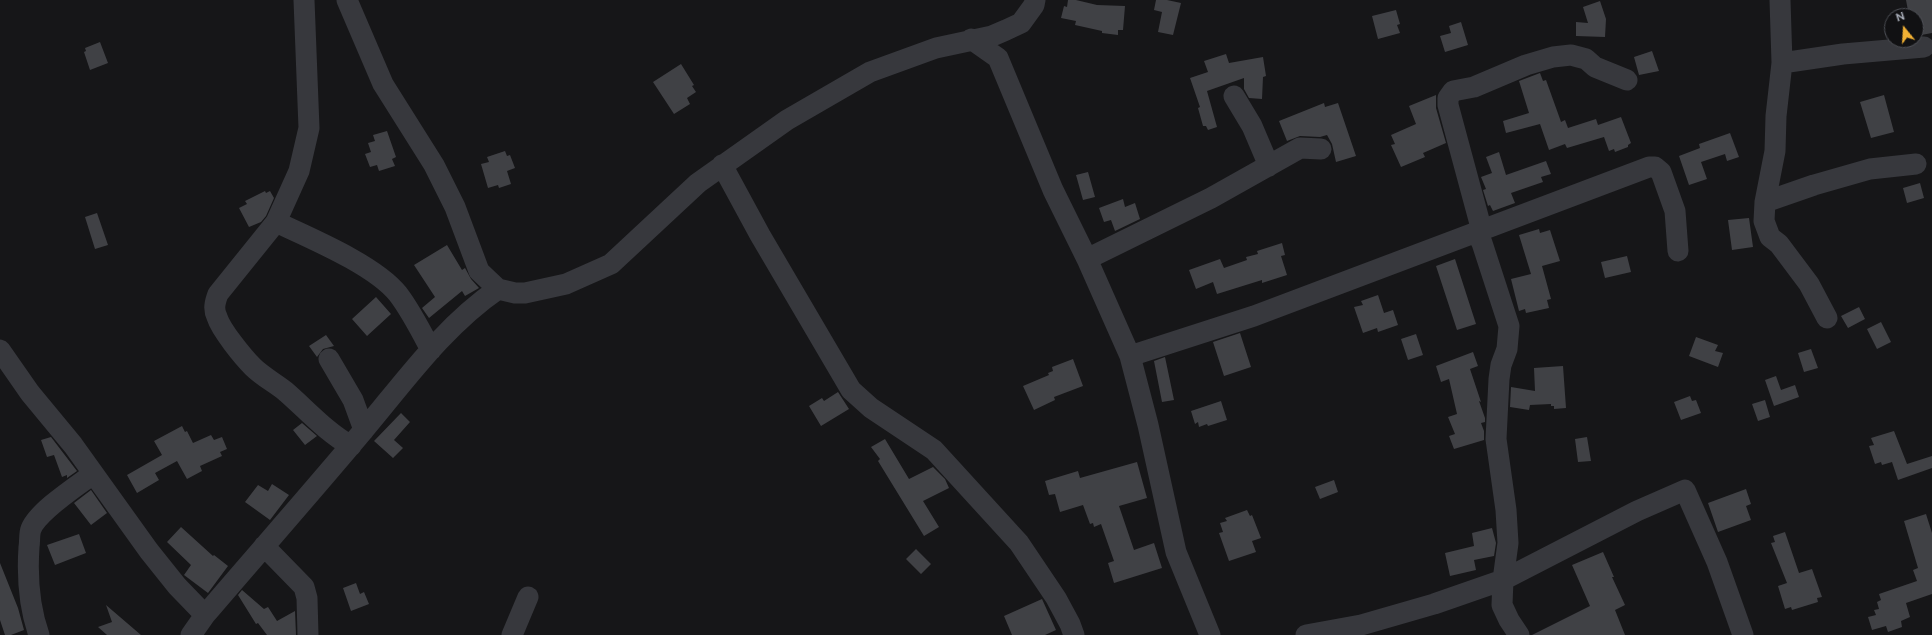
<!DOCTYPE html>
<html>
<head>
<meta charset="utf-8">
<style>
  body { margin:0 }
  #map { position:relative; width:1932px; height:635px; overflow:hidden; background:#161618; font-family:Raleway,sans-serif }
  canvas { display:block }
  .north { position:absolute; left:1884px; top:8px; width:40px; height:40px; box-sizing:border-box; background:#111113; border:1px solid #4d4f55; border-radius:50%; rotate:342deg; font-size:11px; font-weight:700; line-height:16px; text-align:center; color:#a8adb8 }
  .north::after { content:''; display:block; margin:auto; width:14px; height:18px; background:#f2b134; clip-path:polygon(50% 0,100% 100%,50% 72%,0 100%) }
</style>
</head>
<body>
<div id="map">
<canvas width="1932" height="635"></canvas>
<div class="north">N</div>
</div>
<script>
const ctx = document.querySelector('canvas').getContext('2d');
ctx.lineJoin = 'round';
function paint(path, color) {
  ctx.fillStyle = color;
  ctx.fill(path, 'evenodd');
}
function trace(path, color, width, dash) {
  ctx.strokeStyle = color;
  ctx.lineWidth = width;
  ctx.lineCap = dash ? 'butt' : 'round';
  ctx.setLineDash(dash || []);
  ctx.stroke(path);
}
const building = new Path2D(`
  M1068 0H1076L1097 5 1125 6 1123 30H1118V35L1102 33V31L1075 25 1076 21 1061 18 1064 6 1067 7Z
  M1156 0H1167L1181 3 1173 35 1158 32 1162 12 1154 10Z
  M1906 0H1932V33L1916 36V16H1909Z
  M1600 1 1606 19 1605 37 1576 36V22L1588 23 1583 7Z
  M1396 10 1400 24 1397 25 1400 33 1378 39 1372 16Z
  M1461 22 1468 45 1445 52 1440 36 1451 33 1449 26Z
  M100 42 108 63 90 70 84 52 86 51 85 48Z
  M1652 51 1659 71 1639 75 1634 57Z
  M1226 54 1229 63 1263 57 1266 76 1263 77 1262 99 1249 98 1244 89V78L1207 91 1217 127 1208 130 1206 126H1203L1198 108 1200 107 1190 78 1208 72 1204 61Z
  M681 64 694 85 692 86 696 92 687 98 690 104 674 114 653 82Z
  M1540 73 1543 81 1546 80 1560 119 1561 122 1565 120 1568 128 1596 119 1598 125 1621 117 1631 143 1628 145V147L1615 152 1614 149 1609 151 1604 137 1567 148 1565 144 1549 150 1540 124 1506 133 1503 121 1529 113 1519 81Z
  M1436 95V108L1446 143 1423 153 1425 157 1401 167 1391 145 1395 144 1391 135 1416 124 1409 106Z
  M1884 95 1894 132 1871 138 1860 102Z
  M1324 103 1325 107 1338 103 1356 156 1336 162 1332 144 1327 135 1320 137 1300 136 1287 141 1279 121Z
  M387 131 396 157 392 159 395 166 379 171 377 165 370 167 365 154 371 152 368 143 375 141 373 135Z
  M1730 133 1739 157 1727 161 1725 154 1701 162 1707 179 1689 185 1679 156 1700 148 1699 144Z
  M505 151 507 156 510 155 515 168 507 171 511 184 499 188 498 185 488 188 481 164 489 162 487 157Z
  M1499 152 1506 175 1546 161 1551 174 1541 177 1543 182 1511 193 1515 203 1493 211 1490 205 1488 206 1483 190 1486 189 1481 177 1492 173 1486 157Z
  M1088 172 1095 197 1083 200 1076 175Z
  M1920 183 1924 198 1907 203 1903 188Z
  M265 191 266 193 270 191 274 198 266 216 261 222 249 227 239 208 247 204 245 201Z
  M1123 199 1125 207 1135 203 1140 219 1115 231 1111 220 1104 222 1099 208Z
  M97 213 108 245 95 249 85 217Z
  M1749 218 1753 247 1732 250 1728 220Z
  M1539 229 1540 233 1550 230 1560 261 1542 266 1551 299 1547 300 1549 308 1526 313 1525 309 1519 311 1511 279 1531 274 1519 235Z
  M1282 243 1285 255 1281 256 1287 275 1262 283V280L1217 294 1213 282 1196 289 1189 270 1220 259 1224 268 1247 260 1246 257 1258 254 1257 251Z
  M447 245 462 270 465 268 471 279 479 288 465 296 462 291 429 318 422 308 435 297 414 265Z
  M1627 256 1631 272 1605 278 1601 262Z
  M1455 259 1476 324 1457 330 1436 266Z
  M1378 295 1384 313 1393 310 1398 325 1378 332 1377 328 1363 333 1354 307 1363 305 1361 301Z
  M376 297 391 314 367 336 352 319Z
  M1859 307 1865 319 1848 328 1841 316Z
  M1881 322 1891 342 1877 349 1867 329Z
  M1240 333 1251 367 1224 376 1213 342Z
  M1416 334 1423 355 1408 360 1401 339Z
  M326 335 334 346 323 349 317 357 309 346Z
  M1696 337 1718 345 1715 351 1723 353 1718 367 1689 356Z
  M1811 349 1818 368 1804 372 1798 353Z
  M1473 352 1478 366 1470 369 1481 402 1479 401 1485 418V422L1481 423 1484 431V440L1454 449 1449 436 1455 434 1448 417 1457 414 1449 379 1441 382 1436 366Z
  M1165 357 1174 400 1162 402 1154 361Z
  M1073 359 1083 386 1054 397 1055 400 1034 410 1023 386 1049 375 1048 373 1053 371 1052 367Z
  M1563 366 1566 408 1554 409V406H1551V404L1530 405 1529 410 1510 407 1511 387 1535 391 1534 368Z
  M1776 376 1781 390 1795 385 1799 397 1774 406 1765 380Z
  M838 392 849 409 821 426 809 406 822 398 824 401Z
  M1690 396 1692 401 1696 400 1701 413 1681 420 1674 402Z
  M1765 400 1770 417 1758 421 1752 404Z
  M1221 401 1227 420 1208 426 1207 424 1199 427 1198 422 1195 424 1191 411Z
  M401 413 410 422 394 440 403 448 393 458 374 441Z
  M302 423 317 436 305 445 293 430Z
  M182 426 185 432 187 431 193 443 211 435 214 440 222 437 227 449 220 452 222 456 200 466 202 471 187 479 177 461 155 473 159 480 137 493 127 475 162 455 154 441Z
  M1894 431 1907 464 1932 456V468L1898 480 1892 462 1882 465 1881 462 1875 464 1869 446 1874 445 1871 438Z
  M51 437 77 471 67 478V475L62 477 54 455 47 457 41 440Z
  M1587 437 1591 461 1578 462 1575 439Z
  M885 439 909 479 933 467 945 479 949 488 923 501 939 527 924 536 878 461 880 459 871 447Z
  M1137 462 1147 498 1119 506 1134 550 1154 543 1162 568 1114 583 1108 563 1114 561 1101 524 1094 527 1093 523 1090 524 1083 505 1060 512 1055 494 1049 495 1045 481 1078 471 1080 478Z
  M1334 480 1338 492 1320 499 1315 487Z
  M272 484 289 495 270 520 245 502 258 485 268 491Z
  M1746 489 1751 504 1746 506 1751 520 1718 532 1708 503Z
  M91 490 107 513 91 525 74 503Z
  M1247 510 1250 516 1252 515 1261 538 1252 541 1256 552 1229 561 1219 533 1223 532 1220 523 1227 521 1225 518Z
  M1926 514 1932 533V594L1906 603 1910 617 1901 621 1902 627 1888 632 1886 626 1872 630 1868 617 1876 615 1874 610 1879 609 1877 602 1881 600 1879 594 1917 581 1913 570 1918 568 1904 521Z
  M181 527 213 556 214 555 228 566 208 593 184 575 191 565 167 542Z
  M1492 528 1496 543 1494 556 1474 560 1476 570 1450 576 1445 553 1474 546 1472 533Z
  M1785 532 1799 573 1812 569 1822 597 1817 598 1818 602 1792 610 1791 607 1785 609 1778 586 1787 583 1771 543 1775 542 1773 536Z
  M79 534 86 553 55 565 47 545Z
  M916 549 931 564 921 574 906 559Z
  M1603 552 1614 577H1612L1625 605 1615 610 1625 635H1532L1590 606 1572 565Z
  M0 563 18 608 24 630 11 635H5L0 620Z
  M356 583 360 594 364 592 369 604 351 611 343 588Z
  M242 590 264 609 268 607 277 621 295 611 296 635H267L258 623 256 624 238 595Z
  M1042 599 1056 630 1045 635H1012L1004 616Z
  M106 605 141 635H107L98 627 112 622Z`);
const minor = new Path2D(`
  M304 0 309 128 299 171 276 222 218 294C215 302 213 309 217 317 221 330 243 357 253 367 262 376 275 383 285 391 307 410 325 431 351 446
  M347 0 383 84 434 165 455 207 479 271 498 289 515 293H525L566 284 611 264 698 183 787 120 870 72 936 48 992 36 1006 30 1021 23 1034 5 1035 0
  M1780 0 1782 63 1776 116 1775 151 1765 202 1764 221 1770 237 1779 244 1809 284 1827 318
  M971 39 998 58 1053 190 1087 259 1130 356 1148 425 1176 552 1210 635
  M1782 63 1843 54 1924 47
  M1234 96 1252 126 1269 166
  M722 165 760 235 851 390 871 408 934 450 1019 543 1056 598 1070 624 1074 635
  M1765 202 1814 185 1870 169 1916 164
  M276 222C310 238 375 265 398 294 411 311 421 331 431 350
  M1482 231 1448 105V98L1453 91 1474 87 1526 65 1553 57 1571 55 1586 59 1595 67 1627 80
  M1477 233 1482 243 1509 326 1507 349 1501 365 1499 379 1496 439 1506 510 1508 543 1503 580 1502 605 1509 620 1519 635
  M1087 259 1211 198 1300 148 1321 149
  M0 350 30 393 73 445 149 551 177 586 205 615
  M1130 356 1254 316 1649 167H1655L1661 172 1675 211 1678 251
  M329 359 353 400 364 430
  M264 546 304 587 307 598 308 635
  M39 635C29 607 27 577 29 547 30 542 29 534 31 529 38 511 77 486 93 474
  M191 635 205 615C258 553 311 493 363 431 405 381 444 326 498 289
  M512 635 528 597
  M1306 635 1361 625 1434 604 1503 580 1637 511 1685 490 1717 562 1743 635`);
paint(building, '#404145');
trace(minor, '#37383d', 21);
</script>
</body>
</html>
